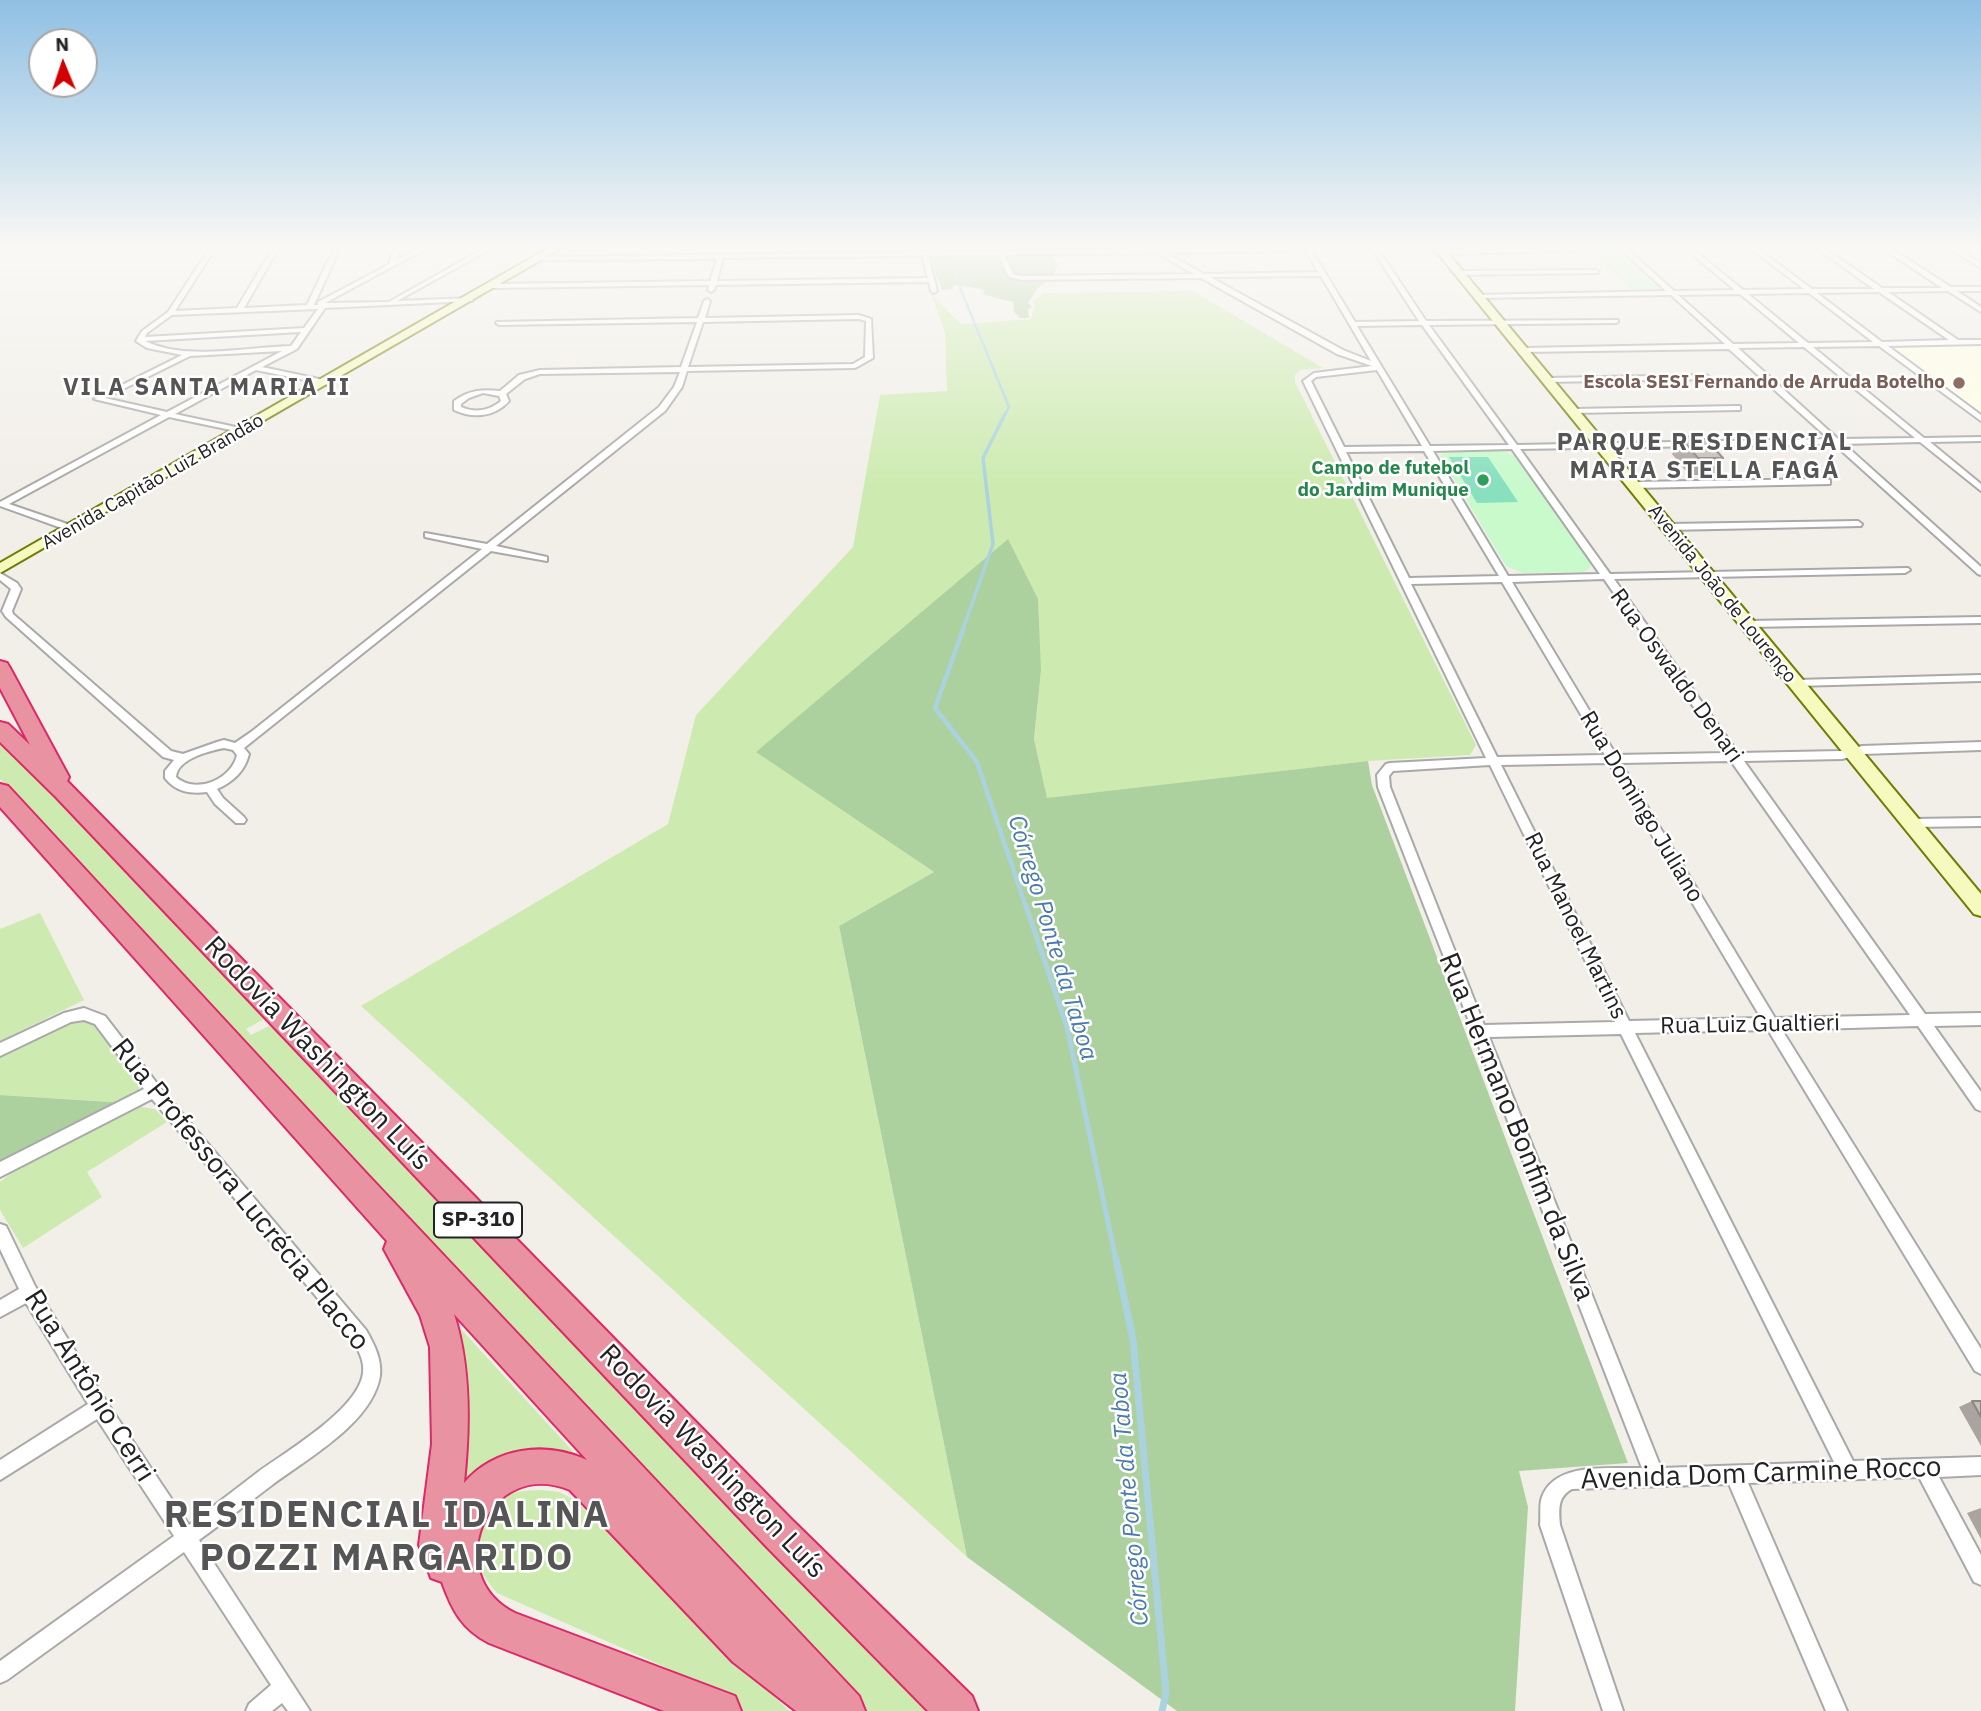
<!DOCTYPE html>
<html>
<head>
<meta charset="utf-8">
<style>
  body { margin:0 }
  #map { position:relative; width:1981px; height:1711px; overflow:hidden; background:#f2efe9; font-family:"IBM Plex Sans",sans-serif }
  canvas { display:block }
  .north { position:absolute; left:28px; top:28px; width:70px; height:70px; box-sizing:border-box; background:#fff; border:2px solid #a7a7a7; border-radius:50%; rotate:358deg; font-size:19px; font-weight:700; line-height:28px; text-align:center; color:#222 }
  .north::after { content:''; display:block; margin:auto; width:24px; height:32px; background:#d40000; clip-path:polygon(50% 0,100% 100%,50% 72%,0 100%) }
</style>
</head>
<body>
<div id="map">
<canvas width="1981" height="1711"></canvas>
<div class="north">N</div>
</div>
<script>
const ctx = document.querySelector('canvas').getContext('2d');
ctx.lineJoin = 'round';
function paint(path, color) {
  ctx.fillStyle = color;
  ctx.fill(path, 'evenodd');
}
function trace(path, color, width, dash) {
  ctx.strokeStyle = color;
  ctx.lineWidth = width;
  ctx.lineCap = dash ? 'butt' : 'round';
  ctx.setLineDash(dash || []);
  ctx.stroke(path);
}
function drawText(font, color, halo, rows, align = 'center') {
  ctx.font = font + ' "IBM Plex Sans",sans-serif';
  ctx.lineWidth = 5;
  ctx.setLineDash([]);
  ctx.textBaseline = 'middle';
  ctx.strokeStyle = halo;
  ctx.fillStyle = color;
  for (const [text, x, y, turn = 0] of rows) {
    ctx.save();
    ctx.translate(x, y);
    ctx.rotate((+turn || 0) * Math.PI / 180);
    ctx.textAlign = isNaN(turn) ? turn : align;
    if (halo) ctx.strokeText(text, 0, 0);
    ctx.fillText(text, 0, 0);
    ctx.restore();
  }
}
const education = new Path2D(`
  M1981 344V415L1892 348 1898 345Z`);
const grass = new Path2D(`
  M1193 291 1323 368 1301 370 1295 375V382L1476 745 1470 755 1368 761 1047 799 1034 740 1041 671 756 751 934 872 839 926 967 1557 361 1006 668 824 696 715 853 547 880 395 947 391 945 332 931 294 961 324 1031 319 1035 305 1033 301 1044 293Z
  M0 740 270 1016 246 1029 251 1035 271 1025 470 1225 934 1711H862L239 1042 212 1005 0 779Z
  M40 913 84 1000 0 1041V929Z
  M84 1020 96 1024 139 1080 140 1093 126 1103 0 1095V1055L71 1021Z
  M141 1107 155 1109 167 1122 87 1172 102 1197 23 1248 0 1210V1182L11 1173 128 1111Z
  M450 1317 592 1472 460 1495Z
  M540 1490 559 1492 575 1500 789 1711H743L663 1666 497 1593C477 1569 473 1558 481 1528 489 1496 509 1491 540 1490Z`);
const forest = new Path2D(`
  M917 246H1115L1048 249 1058 265 1053 275 1037 289 1028 303 1032 307 1028 310 1029 318H1020L1014 312 1013 302 985 295 982 289 954 285 952 289 942 290 930 258Z
  M1008 539 1038 599 1041 671 1034 739 1047 798 1368 761 1372 785 1628 1463 1519 1471 1528 1507 1515 1711H1177L967 1557 839 926 934 872 756 752Z
  M0 1095 126 1103 0 1165Z`);
const park = new Path2D(`
  M1585 246H1613L1662 291 1634 293Z
  M1447 450H1499L1514 455 1591 565 1589 569 1583 572 1523 573 1506 566 1440 456Z`);
const pitch = new Path2D(`
  M1449 457H1488L1518 502 1477 503Z`);
const streamFar4 = new Path2D(`
  M947 256 1009 407 1004 416`);
const streamFar3 = new Path2D(`
  M962 632 993 544 983 458 1005 414`);
const streamFar2 = new Path2D(`
  M963 630 935 708 977 762 1026 907`);
const streamFar1 = new Path2D(`
  M1026 906 1067 1027 1116 1260`);
const stream = new Path2D(`
  M1116 1259 1133 1339 1166 1693 1162 1711`);
const street = new Path2D(`
  M211 246H217L175 311 237 308 274 246H280L244 308 307 305 335 246H341L314 305H318V302L388 265 396 246H402L396 260 423 246H431L325 303 389 302 488 246H496L397 301 470 298 473 300 472 301 325 308 297 349 262 367 329 381V385L256 370 175 414 245 429V433L169 417 9 504 76 527V531H70L0 506V502L161 415 94 399 182 355 147 348 136 341 142 331 168 312ZM318 309 304 328 145 337 147 333 172 315ZM301 332 291 346C246 347 186 361 145 341ZM282 351 167 412 105 398 190 356Z
  M994 246H1000L1002 251 1309 246 1355 322 1419 321 1370 246H1376L1426 321 1618 320V322L1616 323 1429 325 1517 445 1829 439 1729 349 1523 352 1519 350 1523 348 1725 344 1671 295 1477 298 1474 296 1475 295 1666 291 1617 246H1624L1674 291 1735 290 1682 246H1689L1743 290 1804 289 1747 246H1754L1812 289H1874L1813 246H1821L1882 288H1942L1879 246H1887L1951 287H1981V291H1957L1981 307V312L1948 291 1888 292 1958 340H1981V344L1888 346 1981 415V421L1879 346 1813 347 1924 438 1981 437V441L1930 442 1981 484V491L1920 442 1844 444 1981 567V575L1978 574 1834 444 1520 449 1610 574 1908 568 1910 570 1905 573 1614 579 1738 753 1842 751 1862 746 1981 742V750L1862 754 1842 759 1744 761 1925 1014 1981 1013V1025L1934 1026 1981 1092V1111L1976 1109 1918 1026 1782 1030 1981 1349V1374L1975 1371 1768 1030 1635 1033 1853 1461 1981 1457V1475L1939 1477 1981 1555V1585L1974 1582 1919 1477 1748 1483 1847 1711H1826L1729 1484 1572 1489C1557 1497 1559 1510 1560 1525L1623 1711H1603L1540 1525C1541 1516 1539 1505 1542 1497 1555 1461 1611 1469 1642 1468L1475 1036 1471 1031 1472 1029 1378 787 1377 775 1386 764 1390 763 1486 758 1303 381 1314 373 1372 366 1337 354 1201 278 1021 280 1009 277 998 255 928 256 937 291 934 293 931 291 929 282 716 285 714 290 711 292 708 290 709 285 492 288 489 286 492 284 710 281 717 259 535 260 537 257 996 251ZM1306 251 1318 272 1204 274 1166 253ZM1157 253 1194 274 1021 276 1014 275 1004 255ZM922 256 928 278 717 281 723 258ZM1321 276 1371 361 1343 350 1210 277ZM1879 292 1949 340 1882 342 1817 293ZM1809 293 1873 342 1808 343 1748 294ZM1740 294 1799 343 1733 344 1678 295ZM1422 325 1509 445 1430 446 1357 326ZM1804 347 1915 438 1838 439 1738 348ZM1377 370 1422 446 1344 447 1311 381 1316 377ZM1512 449 1524 466 1600 574 1508 576 1433 451ZM1424 451 1499 576 1409 578 1346 452ZM1604 579 1726 753 1616 755 1512 582ZM1502 582 1605 755 1497 757 1411 584ZM1731 761 1910 1015 1775 1018 1621 763ZM1609 763 1761 1018 1629 1021 1501 765ZM1490 765 1615 1022 1484 1025 1390 787 1389 776 1393 771ZM1621 1034 1834 1462 1661 1468 1489 1037Z
  M1945 246H1953L1981 263V268Z
  M1571 248 1573 251 1442 254 1439 252 1442 250Z
  M1596 270 1598 271V273L1458 275 1455 273 1458 271Z
  M707 299 710 301 705 318 859 315 871 319 873 358 855 368 687 371 682 387 665 411 496 546 547 557V561L491 551 244 748 249 754C245 771 233 782 217 789L223 798 244 817 246 820 244 823H236L215 804 207 792C190 794 176 792 165 778V771L174 760 163 757 6 617 2 611 11 589 0 580V573L17 583 21 589 12 611 13 614 171 751 183 754 217 742 224 740 235 743 251 732 482 549 425 537V533L487 544 659 407 674 387 680 372 540 374 525 379 506 394 509 401C495 417 473 419 454 410V401C469 390 482 389 500 391L519 375 540 370 681 367 697 322 499 325 496 323 497 322 698 318 704 301ZM859 319 866 321 865 357 853 364 688 367 703 322ZM483 393 499 396 501 401C489 411 475 413 461 407V404L469 398ZM224 748 233 750 237 755C232 779 196 795 176 777 177 759 209 751 224 748Z
  M1706 375 1710 377 1709 379 1547 382 1543 380 1547 378Z
  M1737 406H1740V410L1572 413 1568 411 1572 409Z
  M1827 479 1830 480V484L1633 488 1629 485 1633 482Z
  M1858 521 1862 524 1861 526 1668 530 1664 527 1668 524Z
  M1981 617V623L1748 627 1743 624 1748 621Z
  M1981 675V681L1796 686 1791 683 1796 680Z
  M1981 818V826L1912 827 1906 823 1912 819Z
  M84 1008 105 1016 159 1086 366 1330C374 1344 382 1359 380 1376 372 1423 308 1458 272 1485 248 1503 224 1522 199 1540L310 1711H288L282 1703 272 1711H246L249 1704 271 1685 184 1552 7 1680 0 1683V1661L174 1536 97 1419 0 1480V1460L88 1404 26 1303 0 1317V1300L19 1289 0 1249V1224L6 1226 35 1286 106 1401 189 1525C212 1507 235 1490 258 1472 287 1451 352 1413 362 1378 366 1365 360 1353 354 1342L152 1099 0 1177V1162L144 1089 95 1024 84 1020 71 1022 0 1056V1043L64 1013Z`);
const secondary = new Path2D(`
  M552 246H565L0 573V563Z
  M1432 246H1442L1981 894V916L1974 914Z`);
const highway = new Path2D(`
  M0 661 7 663 10 668 69 777 67 781 791 1519 972 1696 978 1711H928L765 1545 56 797 0 742V722L8 724 30 745 0 688Z
  M0 784 8 786 367 1174 859 1696 865 1711H796L733 1662 570 1490C487 1456 439 1575 515 1613L735 1696 741 1711H664L489 1643C462 1629 452 1610 442 1582L431 1578 419 1545 432 1444 430 1347 420 1315 384 1249 387 1241 0 807ZM454 1314 587 1460C545 1441 495 1447 464 1483 470 1427 471 1367 454 1314Z`);
const wall = new Path2D(`
  M1680 437 1723 458 1714 475H1689L1672 454Z
  M1972 1401H1981V1446L1959 1407Z
  M1981 1508V1539L1967 1513Z`);
const building = new Path2D(`
  M1703 436 1723 458H1698L1680 437Z
  M1972 1401H1981V1417Z`);
const markers = [
  [1959,383,7,"#8d6e63"],
  [1483,480,7,"#2e9e5b"]
];
const farEducationnames = [
  ["Escola SESI Fernando de Arruda Botelho",1945,383]
];
const farLeisurenames = [
  ["Campo de futebol",1469,469],
  ["do Jardim Munique",1469,491]
];
const farStreetnames = [
  ["Avenida Capitão Luiz Brandão",153,482,-30],
  ["Avenida João de Lourenço",1722,594,51]
];
const shields = [
  [478,1220,88]
];
const shieldNames = [
  ["SP-310",478,1220]
];
const streetNames = [
  ["Rua Oswaldo Denari",1676,676,54],
  ["Rua Domingo Juliano",1641,807,59],
  ["Rua Manoel Martins",1575,926,64],
  ["Rua Luiz Gualtieri",1750,1025,-1]
];
const farDistrictnames = [
  ["VILA SANTA MARIA II",207,388],
  ["PARQUE RESIDENCIAL",1705,443],
  ["MARIA STELLA FAGÁ",1705,471]
];
const waterNames = [
  ["Córrego Ponte da Taboa",1052,938,73],
  ["Córrego Ponte da Taboa",1130,1499,-95]
];
const nearStreetnames = [
  ["Rodovia Washington Luís",317,1054,46],
  ["Rua Hermano Bonfim da Silva",1516,1127,68],
  ["Rua Professora Lucrécia Placco",240,1195,51],
  ["Rua Antônio Cerri",89,1386,58],
  ["Rodovia Washington Luís",712,1462,46],
  ["Avenida Dom Carmine Rocco",1761,1474,-2]
];
const nearDistrictnames = [
  ["RESIDENCIAL IDALINA",387,1516],
  ["POZZI MARGARIDO",387,1559]
];
paint(education, '#ffffe5');
paint(grass, '#cdebb0');
paint(forest, '#add19e');
paint(park, '#c8facc');
paint(pitch, '#88e0be');
trace(streamFar4, '#aad3df', 2.5);
trace(streamFar3, '#aad3df', 3.5);
trace(streamFar2, '#aad3df', 4.5);
trace(streamFar1, '#aad3df', 5);
trace(stream, '#aad3df', 7);
trace(street, '#a9a9a9', 4);
trace(secondary, '#707d05', 4);
trace(highway, '#dc2a67', 4);
paint(street, '#fff');
paint(secondary, '#f7fabf');
paint(highway, '#e892a2');
paint(wall, '#aba49e');
paint(building, '#c7bfb8');
trace(building, '#8b8681', 2);
const sky = ctx.createLinearGradient(0, 0, 0, 486);
sky.addColorStop(0, '#8fc0e4');
sky.addColorStop(0.51, '#f9f8f5');
sky.addColorStop(1, '#f9f8f500');
ctx.fillStyle = sky;
ctx.fillRect(0, 0, 1981, 486);
for (const [x, y, r, color] of markers) {
  const dot = new Path2D();
  dot.arc(x, y, r, 0, 2 * Math.PI);
  ctx.fillStyle = color;
  ctx.fill(dot);
  trace(dot, '#fff', 2.5);
}
drawText('bold 19px', '#785e54', '#fff', farEducationnames, 'right');
drawText('bold 19px', '#27864d', '#fff', farLeisurenames, 'right');
drawText('19px', '#222', '#fff', farStreetnames);
for (const [x, y, w] of shields) {
  const box = new Path2D();
  box.roundRect(x - w / 2, y - 17.5, w, 35, 5);
  ctx.fillStyle = '#fff';
  ctx.fill(box);
  trace(box, '#222', 2);
}
drawText('bold 21px', '#222', null, shieldNames);
drawText('23px', '#222', '#fff', streetNames);
ctx.letterSpacing = '2px';
drawText('bold 24px', '#555', '#fff', farDistrictnames);
ctx.letterSpacing = '0px';
drawText('italic 24px', '#4a7aab', '#fff', waterNames);
drawText('28px', '#222', '#fff', nearStreetnames);
ctx.letterSpacing = '2px';
drawText('bold 37px', '#555', '#fff', nearDistrictnames);
ctx.letterSpacing = '0px';
</script>
</body>
</html>
